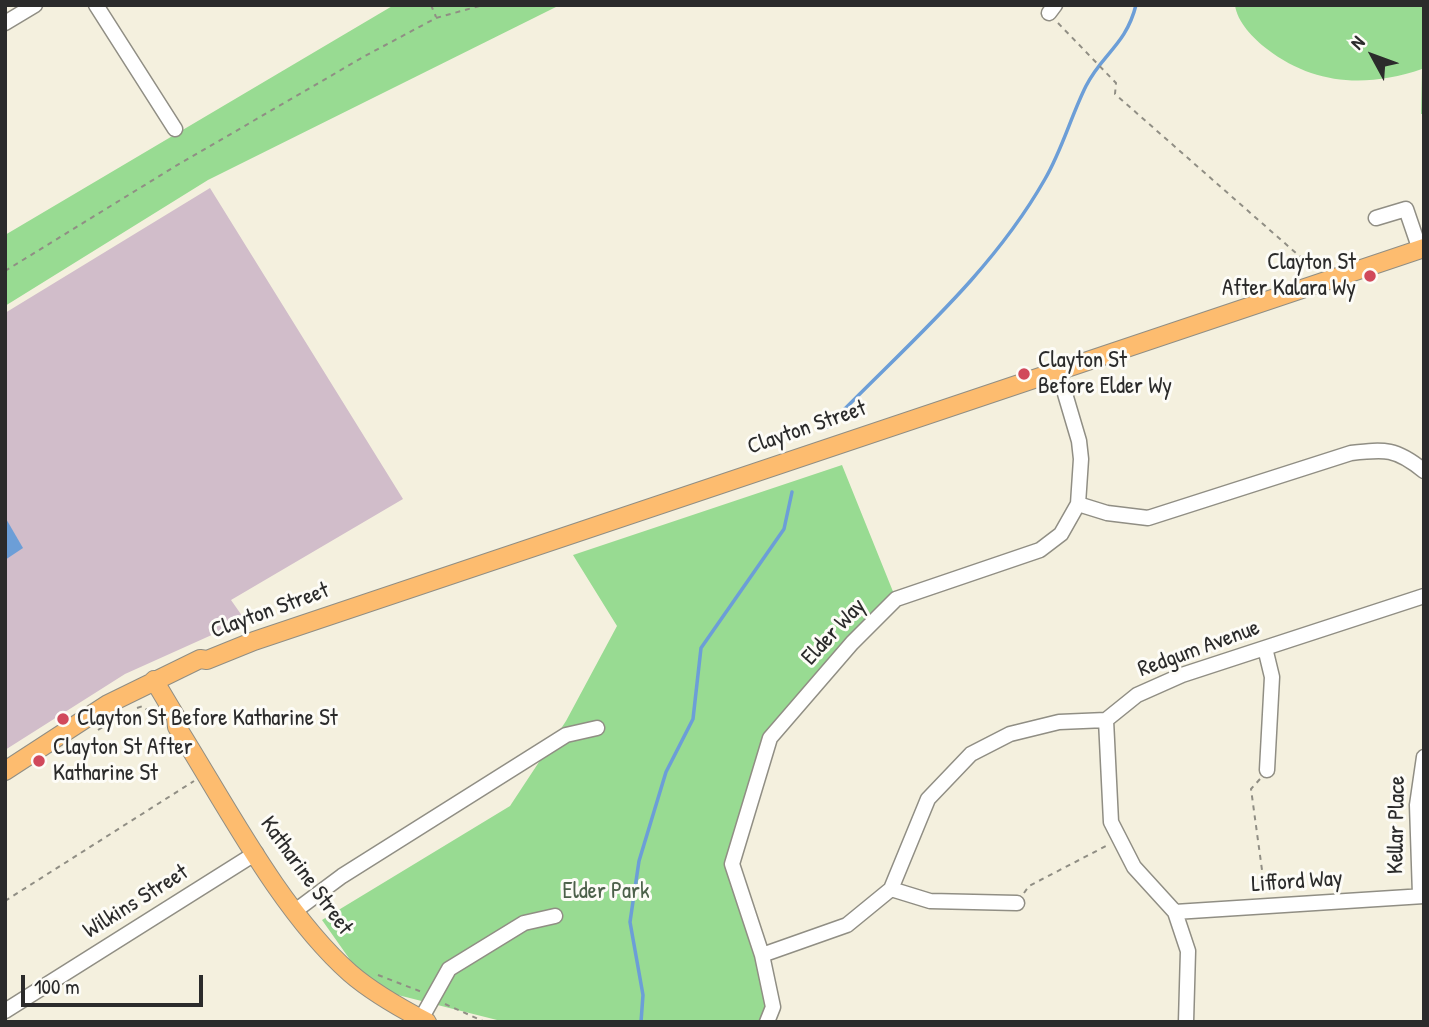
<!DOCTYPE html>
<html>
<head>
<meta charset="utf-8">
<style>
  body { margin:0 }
  #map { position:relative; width:1429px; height:1027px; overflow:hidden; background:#f4f0de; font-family:"Patrick Hand",sans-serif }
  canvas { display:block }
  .frame { position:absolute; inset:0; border:7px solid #2b2b2b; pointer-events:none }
  .north { position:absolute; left:1338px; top:21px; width:70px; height:70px; -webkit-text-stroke:5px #fdfcf7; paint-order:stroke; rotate:311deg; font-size:19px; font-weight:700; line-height:28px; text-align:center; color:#2b2b2b }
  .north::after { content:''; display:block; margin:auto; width:24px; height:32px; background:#2b2b2b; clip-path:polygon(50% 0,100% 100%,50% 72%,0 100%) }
  .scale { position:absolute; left:21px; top:975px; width:182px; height:32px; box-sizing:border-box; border:4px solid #2b2b2b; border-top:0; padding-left:9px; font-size:21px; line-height:24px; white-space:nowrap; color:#2b2b2b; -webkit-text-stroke:5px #fdfcf7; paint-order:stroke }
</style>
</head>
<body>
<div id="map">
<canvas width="1429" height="1027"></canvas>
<div class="frame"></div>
<div class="north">N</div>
<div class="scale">100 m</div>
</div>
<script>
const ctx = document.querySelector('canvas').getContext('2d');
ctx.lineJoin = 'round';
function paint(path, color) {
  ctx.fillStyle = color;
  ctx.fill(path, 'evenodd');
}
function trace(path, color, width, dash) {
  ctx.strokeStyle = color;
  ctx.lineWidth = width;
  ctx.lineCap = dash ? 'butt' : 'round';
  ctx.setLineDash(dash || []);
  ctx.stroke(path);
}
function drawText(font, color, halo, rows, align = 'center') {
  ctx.font = font + ' "Patrick Hand",sans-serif';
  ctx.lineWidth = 6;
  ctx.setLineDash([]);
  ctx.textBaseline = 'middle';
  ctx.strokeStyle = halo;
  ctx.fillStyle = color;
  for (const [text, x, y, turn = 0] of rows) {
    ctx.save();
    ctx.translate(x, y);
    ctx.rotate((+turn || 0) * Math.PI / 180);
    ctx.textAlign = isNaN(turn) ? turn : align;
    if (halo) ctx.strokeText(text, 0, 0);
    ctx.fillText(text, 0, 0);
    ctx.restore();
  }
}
const industrial = new Path2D(`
  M210 188 403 499 231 600 245 620 125 674 5 750V313Z`);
const green = new Path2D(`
  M394 5H560L208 180 5 306V235Z
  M1235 5H1424V114H1421L1422 69C1366 88 1314 85 1267 49 1254 39 1237 22 1235 5Z
  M842 465 896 599 770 738 732 864 773 1007 761 1022H505L370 988 322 920 510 806 566 721 617 626 573 555Z`);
const water = new Path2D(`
  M5 517 23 548 5 560Z`);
const stream = new Path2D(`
  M827 427C904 347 990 276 1045 179 1062 150 1071 116 1086 86 1102 54 1126 45 1136 5
  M641 1022 643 995 630 922 639 861 666 772 693 719 701 648 784 529 792 492`);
const path = new Path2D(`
  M431 5 436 17
  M1058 23 1116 83 1115 94 1313 268
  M5 271 174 167 365 56 436 18 483 5
  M137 708 143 706 162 725
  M98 730 120 716
  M1260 779 1251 789 1265 892
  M1024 893 1029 886 1106 846
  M5 901 194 781
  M378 975 422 992
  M445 1004 485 1022`);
const minor = new Path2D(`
  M96 5 175 129
  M1049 13 1055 5
  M5 23 35 5
  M1376 218 1406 209 1420 250
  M1078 504 1107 513 1148 518 1351 453C1385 449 1396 448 1424 471
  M1265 648 1272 677 1267 770
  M891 889 930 901 1017 903
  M1420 895 1417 805 1424 757
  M295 911 342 876 566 735 597 728
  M1175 912 1424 896
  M762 955 847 925 891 889 928 799 971 754 1010 734 1059 722 1106 720
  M5 1011 256 853
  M421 1019 449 969 524 923 555 916
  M767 1022 773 1007 762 955 732 864 770 738 852 643 896 599 1040 550 1061 534 1078 504 1081 459 1079 441 1058 370
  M1186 1022 1188 951 1175 912 1134 867 1111 822 1106 720 1137 695 1182 675 1424 596`);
const major = new Path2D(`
  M154 680 176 717 177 727C226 805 281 912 350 973 373 993 400 1008 427 1022
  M5 771 108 704 200 659 207 660 254 641 1424 248`);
const markers = [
  [1370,276,7,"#d1495b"],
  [1024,374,7,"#d1495b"],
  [63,719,7,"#d1495b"],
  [39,761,7,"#d1495b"]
];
const poiNames = [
  ["Clayton St",1356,263,"right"],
  ["After Kalara Wy",1356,289,"right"],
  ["Clayton St",1038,361],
  ["Before Elder Wy",1038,387],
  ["Clayton St Before Katharine St",77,719],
  ["Clayton St After",53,748],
  ["Katharine St",53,774]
];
const streetNames = [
  ["Clayton Street",807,428,-19],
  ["Clayton Street",270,611,-20],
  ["Elder Way",834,632,-47],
  ["Redgum Avenue",1199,649,-20],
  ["Kellar Place",1397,825,-89],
  ["Katharine Street",306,876,54],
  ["Lifford Way",1297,882,-4],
  ["Wilkins Street",136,902,-32]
];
const parkNames = [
  ["Elder Park",606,892]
];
paint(industrial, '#d1bdca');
paint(green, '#98db92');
paint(water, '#6c9ed7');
trace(stream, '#6c9ed7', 3.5);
trace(minor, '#908e84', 17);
trace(major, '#908e84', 20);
trace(path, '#908e84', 2, [5, 5]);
trace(minor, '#fff', 14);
trace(major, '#fdbc6f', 18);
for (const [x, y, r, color] of markers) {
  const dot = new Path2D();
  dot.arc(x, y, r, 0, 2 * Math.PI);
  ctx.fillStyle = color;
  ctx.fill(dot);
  trace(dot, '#fdfcf7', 2.5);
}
drawText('23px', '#2b2b2b', '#fdfcf7', poiNames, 'left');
drawText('23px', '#2b2b2b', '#fdfcf7', streetNames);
drawText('23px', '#4c604a', '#fdfcf7', parkNames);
</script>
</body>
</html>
